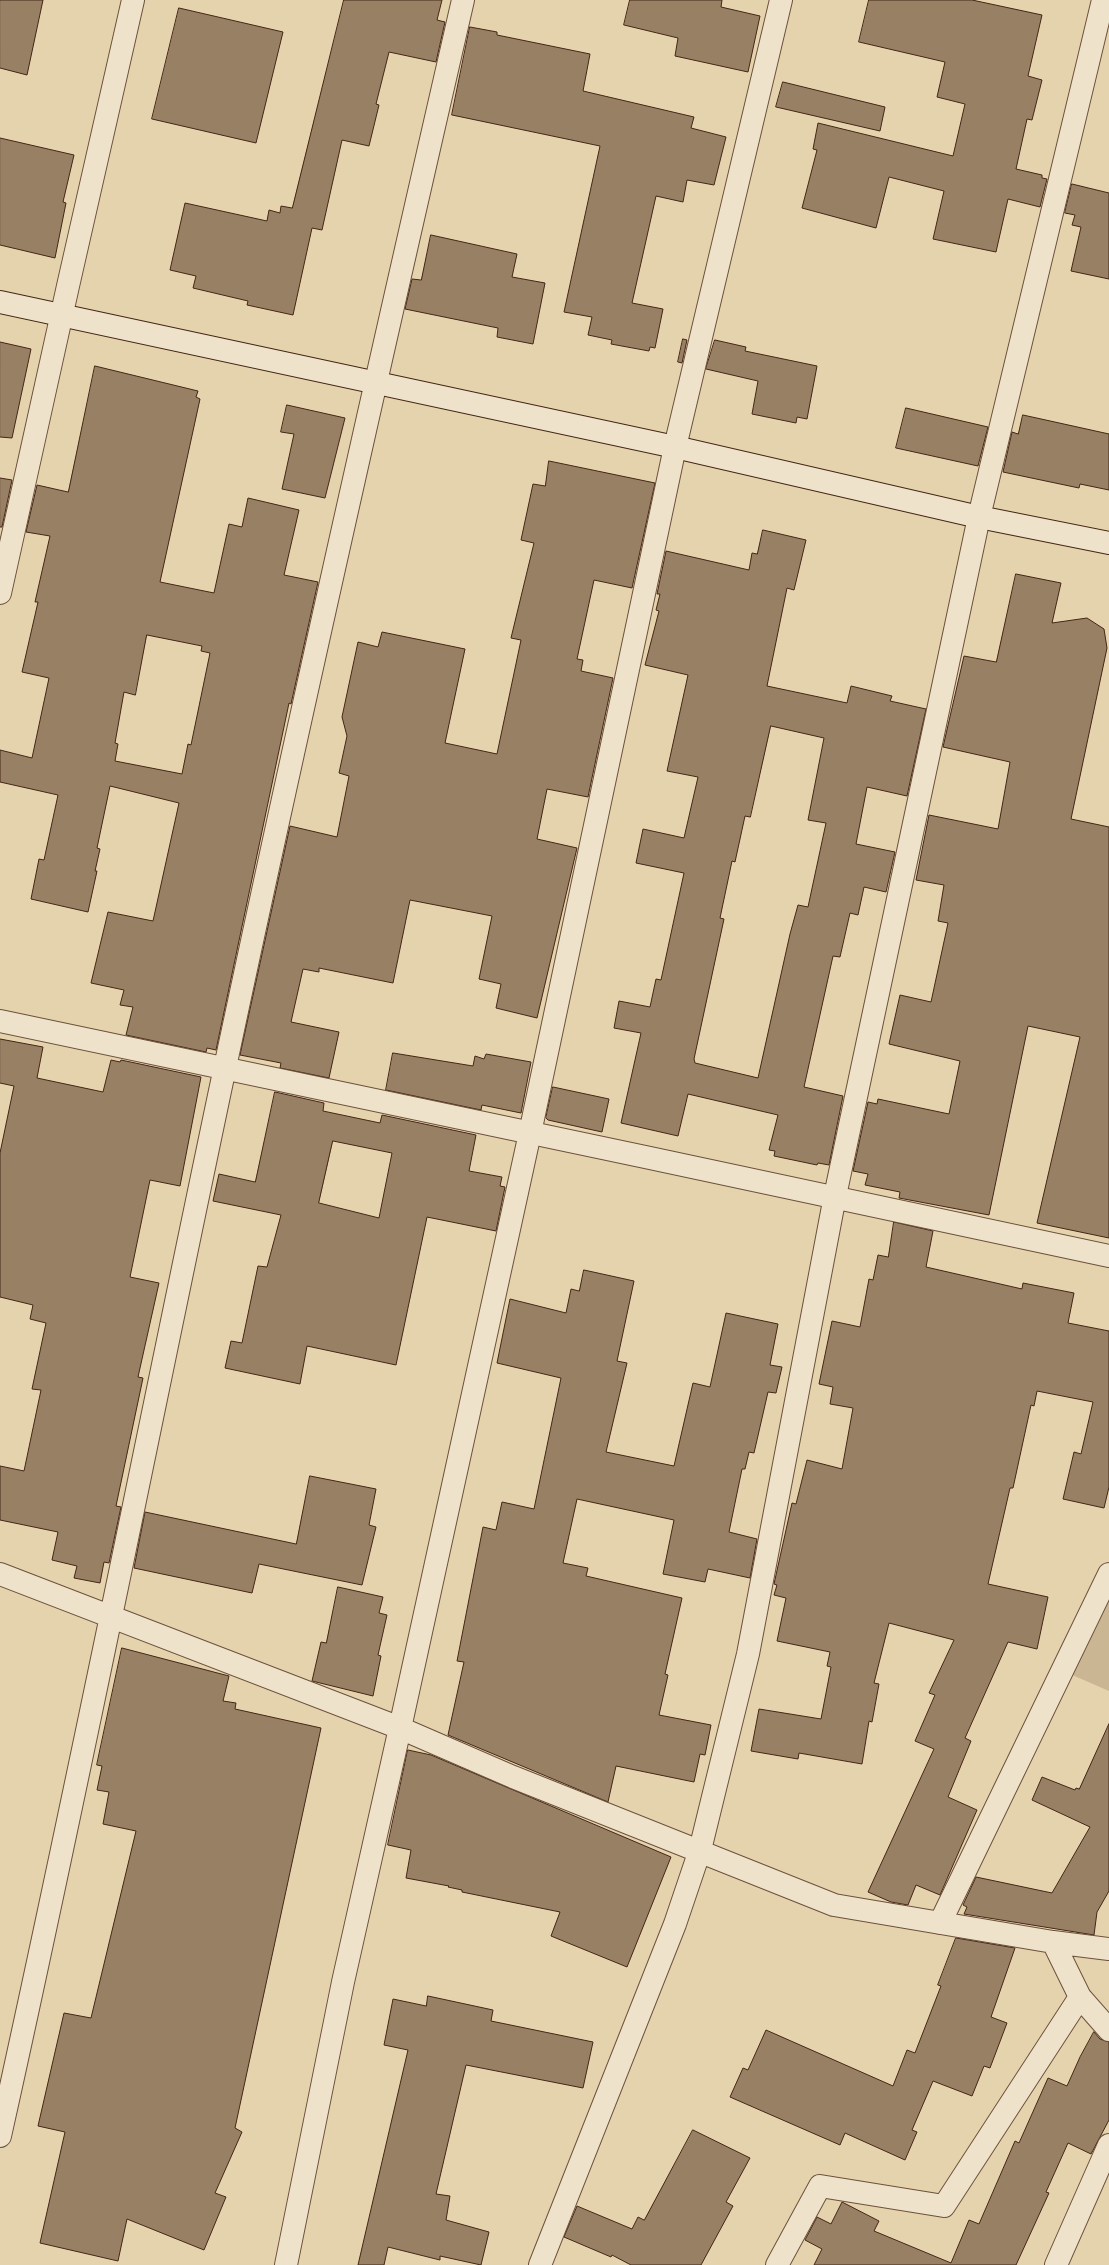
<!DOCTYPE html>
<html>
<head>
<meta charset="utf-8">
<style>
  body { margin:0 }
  canvas { display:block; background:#e5d3ad }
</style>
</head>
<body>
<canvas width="1109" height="2265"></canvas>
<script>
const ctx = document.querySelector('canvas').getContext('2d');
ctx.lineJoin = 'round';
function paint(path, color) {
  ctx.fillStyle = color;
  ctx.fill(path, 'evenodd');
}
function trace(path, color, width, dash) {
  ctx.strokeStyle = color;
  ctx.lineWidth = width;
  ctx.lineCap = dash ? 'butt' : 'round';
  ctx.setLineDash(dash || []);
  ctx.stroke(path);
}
const green = new Path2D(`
  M1109 1593V1691L1070 1674Z`);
const building = new Path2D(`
  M0 0H43L27 75 0 68Z
  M344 0H442L437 20 445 22 436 62 389 52 376 104 379 105 369 146 342 140 322 230 312 228 293 315 247 305 248 301 193 288 196 276 170 270 185 203 267 221 269 210 280 213 281 206 292 208Z
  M630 0H722L721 7 760 16 748 72 675 56 678 38 624 25Z
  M869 0H972L1042 15 1028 76 1042 80 1032 120 1027 119 1016 169 1042 175V178L1047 179 1040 207 1008 199 996 252 933 239 944 191 889 177 876 228 802 208 817 150 813 149 818 123 953 156 965 104 937 97 945 62 859 42Z
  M179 8 283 32 256 143 152 119Z
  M470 27 497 32V35L590 54 583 91 694 117 691 128 726 137 714 185 687 180 683 202 656 196 632 303 663 309 655 348 650 347 649 351 611 344 612 340 588 335 592 317 564 312 600 146 452 115Z
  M783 82 885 107 880 131 776 107Z
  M0 138 74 155 63 202 66 203 55 258 0 245Z
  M1072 184 1109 193V279L1071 271 1081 227 1072 225 1075 215 1065 213Z
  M431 235 517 254 512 277 545 283 533 344 497 337 498 328 405 309 412 279 421 280Z
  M683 339 687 340 682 363 678 362Z
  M715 340 746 347 745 351 817 366 807 419 797 417 796 423 752 414 758 381 706 369Z
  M0 342 31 349 12 438 0 437Z
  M95 366 198 391 196 397 200 399 160 582 214 593 229 524 242 527 248 498 299 510 284 575 318 582 291 704 289 703 216 1050 207 1048 206 1052 126 1035 133 1007 120 1005 124 990 91 983 108 912 153 921 179 803 110 786 97 848 100 849 95 871H97L88 912 31 899 39 859 44 860 58 795 0 782V750L32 758 49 678 22 672 38 602H35L50 536 26 532 37 485 68 492ZM147 635 202 646 201 651 210 653 191 745 188 744 182 774 115 761 118 744 115 743 124 692 135 695Z
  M287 405 345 418 325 498 282 489 294 434 281 432Z
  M906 408 988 427 978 466 896 448Z
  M1023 415 1109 434V490L1080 484 1079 488 1003 472 1012 432 1018 434Z
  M549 461 655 483 632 588 594 580 577 659 583 660 581 671 613 678 588 797 547 789 537 839 577 848 537 1018 496 1008 501 984 479 979 492 916 410 900 393 983 319 968V972L303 969 291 1022 339 1032 329 1078 280 1068 281 1063 240 1055 290 826 337 837 349 776 339 773 347 736 342 717 358 642 378 647 382 632 465 649 445 743 497 754 521 640 511 638 534 543 521 540 533 484 545 486Z
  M0 478 12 480 2 527H0Z
  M763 530 806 540 794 590 787 588 767 686 847 703 851 686 892 696 890 701 926 709 907 796 867 787 856 844 895 852 886 892 864 887 858 915 850 913 840 957 833 956 804 1087 843 1096 829 1165 818 1163 817 1165 774 1156 775 1151 769 1150 778 1115 688 1094 678 1136 621 1123 641 1033 614 1028 619 1001 650 1007 656 979 661 980 684 873 636 863 643 829 684 838 698 777 667 771 688 675 645 665 659 611 656 610 660 594H657L666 551 749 570 752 553 757 554ZM771 726 824 738 808 820 826 823 808 907 798 905 790 934 758 1078 695 1063 694 1059 724 919 720 918 732 861 735 862 745 816 750 817Z
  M1016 574 1061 583 1052 623 1087 618 1104 629 1107 648 1071 819 1109 827V1238L1037 1223 1080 1037 1028 1026 989 1215 899 1198 900 1192 865 1185 868 1174 853 1171 868 1102 877 1104 878 1099 949 1114 960 1061 889 1044 900 995 931 1002 948 923 938 921 944 885 916 880 929 815 998 829 1010 762 943 747 964 656 996 662Z
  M0 1039 43 1047 37 1078 103 1092 111 1060 120 1062 121 1060 201 1077 180 1186 150 1180 130 1277 159 1283 138 1377 143 1378 116 1506 121 1507 109 1563 104 1562 100 1583 74 1578 77 1566 52 1560 58 1532 0 1520V1466L24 1471 41 1390 32 1389 46 1323 30 1319 33 1305 0 1297V1153L14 1086 0 1083Z
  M393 1053 473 1066 475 1056 484 1059 486 1054 531 1062 521 1113 482 1105 481 1110 386 1090Z
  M553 1087 609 1099 602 1132 548 1120 546 1118Z
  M275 1092 324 1103 323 1111 380 1123 382 1115 476 1135 469 1171 502 1177 500 1186 505 1187 496 1231 427 1217 396 1365 307 1346 300 1384 225 1368 231 1341 242 1343 258 1266 267 1267 281 1215 213 1201 219 1174 255 1182ZM333 1141 392 1153 379 1218 319 1203Z
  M894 1222 933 1231 926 1267 1022 1289 1023 1283 1074 1293 1068 1323 1109 1331V1487L1104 1508 1063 1499 1074 1452 1081 1454 1093 1402 1037 1391 1034 1406 1031 1405 1013 1488H1010L988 1584 1048 1597 1037 1649 1008 1642 965 1738 971 1741 948 1797 977 1810 940 1895 916 1885 908 1905 891 1902 868 1892 934 1749 915 1741 935 1695 929 1693 954 1640 889 1623 874 1683 879 1684 872 1722 869 1721 862 1764 799 1753 798 1759 751 1751 759 1709 821 1719 831 1667 827 1666 830 1652 777 1641 786 1598 774 1595 777 1585 774 1584 792 1503 796 1504 807 1460 842 1469 853 1408 830 1404 833 1387 819 1384 832 1321 860 1327 869 1279 873 1280 878 1255 888 1257Z
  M584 1270 634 1281 617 1361 627 1363 606 1452 674 1466 693 1383 710 1387 726 1313 778 1324 770 1365 782 1367 776 1393 768 1392 754 1453 749 1452 745 1469H742L729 1532 757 1539 750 1578 708 1569 705 1582 663 1574 674 1520 577 1499 563 1563 588 1568 586 1576 682 1598 665 1674 668 1675 659 1715 711 1725 705 1755 700 1754 694 1782 616 1766 608 1802 448 1735 464 1662 457 1661 483 1527 496 1530 502 1502 534 1509 561 1378 497 1363 510 1299 566 1313 571 1289 579 1291Z
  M310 1476 376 1489 369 1525 376 1527 362 1585 259 1564 252 1593 134 1568 145 1512 296 1544Z
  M338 1587 383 1597 379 1613 387 1615 378 1655 381 1656 373 1696 312 1681 321 1642 326 1643Z
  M122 1648 229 1676 223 1701 236 1703 235 1709 321 1728 235 2128 242 2132 215 2193 226 2197 204 2250 127 2219 118 2261 40 2243 65 2132 38 2126 64 2013 91 2018 136 1831 103 1824 109 1792 97 1790 102 1766 97 1765Z
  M1109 1724V1891L1097 1912 1094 1935 964 1914 967 1907 963 1905 976 1877 1052 1893 1090 1827 1032 1800 1042 1777 1075 1790 1076 1788 1079 1789Z
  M408 1750 431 1755 671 1857 627 1967 551 1936 560 1912 462 1892V1890L448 1887 449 1886 406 1878 411 1850 388 1845Z
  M956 1938 1015 1948 991 2017 1007 2023 990 2068 984 2066 972 2096 933 2081 912 2130 917 2132 905 2160 845 2133 840 2145 730 2097 743 2068 748 2070 766 2030 893 2086 907 2050 915 2053 941 1986 938 1985Z
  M428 1996 493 2010 491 2021 593 2042 583 2088 466 2065 436 2194 450 2196 446 2220 489 2232 481 2265 440 2256V2260L388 2247 384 2265H358L408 2050 384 2045 393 1999 426 2006Z
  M1094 2032 1100 2039 1109 2042V2120L1091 2154 1068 2143 1046 2192 1049 2193 1016 2265H814L822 2249 805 2240 817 2217 831 2224 842 2202 879 2221 874 2231 951 2263 969 2220 979 2224 1015 2141 1019 2143 1048 2078 1067 2086 1080 2057Z
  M693 2130 750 2158 726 2202 733 2206 701 2265H631L612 2255 611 2257 564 2237 577 2206 632 2229 638 2217 644 2220Z`);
const street = new Path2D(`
  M0 593 68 286 133 0
  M0 1021C369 1101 740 1175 1109 1256
  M0 1574 400 1728 513 1777 834 1905 1053 1942 1080 1997 1109 2030
  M940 1923 1109 1574
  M1053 1942 1109 1949
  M0 2136C79 1782 149 1427 224 1072 300 714 381 357 463 0
  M286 2265 343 1982 400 1728 530 1133 675 447 781 0
  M540 2265 675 1924 700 1850 748 1654 835 1196 979 517 1103 0
  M777 2265 820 2186 944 2206 1080 1997
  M1056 2265 1109 2145`);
const secondary = new Path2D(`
  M0 302 675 447 979 517 1109 543`);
paint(green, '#cab693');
paint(building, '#988065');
trace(building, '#452616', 1);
trace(street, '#6d513c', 24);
trace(secondary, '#452616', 24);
trace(street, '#eee2ca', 22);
trace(secondary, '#eee2ca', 22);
</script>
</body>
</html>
